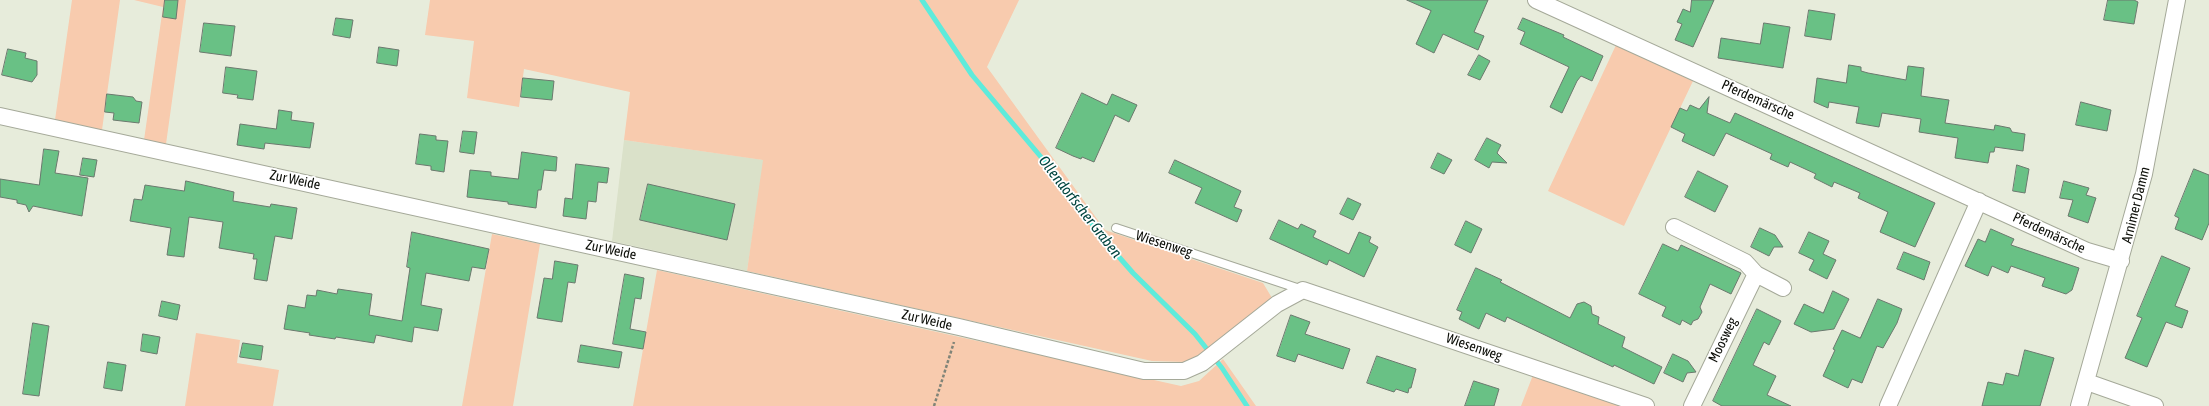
<!DOCTYPE html>
<html>
<head>
<meta charset="utf-8">
<style>
  body { margin:0 }
  canvas { display:block; background:#e7ecdb }
</style>
</head>
<body>
<canvas width="2209" height="406"></canvas>
<script>
const ctx = document.querySelector('canvas').getContext('2d');
ctx.lineJoin = 'round';
function paint(path, color) {
  ctx.fillStyle = color;
  ctx.fill(path, 'evenodd');
}
function trace(path, color, width, dash) {
  ctx.strokeStyle = color;
  ctx.lineWidth = width;
  ctx.lineCap = dash ? 'butt' : 'round';
  ctx.setLineDash(dash || []);
  ctx.stroke(path);
}
function drawText(font, color, halo, rows, align = 'center') {
  ctx.font = font + ' "Asap Condensed",sans-serif';
  ctx.lineWidth = 3.5;
  ctx.setLineDash([]);
  ctx.textBaseline = 'middle';
  ctx.strokeStyle = halo;
  ctx.fillStyle = color;
  for (const [text, x, y, turn = 0] of rows) {
    ctx.save();
    ctx.translate(x, y);
    ctx.rotate((+turn || 0) * Math.PI / 180);
    ctx.textAlign = isNaN(turn) ? turn : align;
    if (halo) ctx.strokeText(text, 0, 0);
    ctx.fillText(text, 0, 0);
    ctx.restore();
  }
}
const built = new Path2D(`
  M624 140 764 160 747 271 612 241Z`);
const green = new Path2D(`
  M72 0H120L102 130 55 120Z
  M134 0H186L166 144 144 140 163 7Z
  M430 0H1019L987 67 1105 230 1263 283 1272 298 1200 355 1186 362 1152 361 747 271 763 160 624 140 630 92 524 69 519 107 467 98 474 41 425 35Z
  M1616 45 1693 81 1624 226 1548 191Z
  M492 234 540 244 513 406H462Z
  M657 270 1181 386 1199 381 1223 359 1256 406H633Z
  M196 333 240 340 237 363 279 370 273 406H185Z
  M1533 375 1624 406H1521Z`);
const stream = new Path2D(`
  M922 0 972 75 1041 157 1105 241 1133 273 1195 334 1222 368 1247 406`);
const building = new Path2D(`
  M165 0H178L176 19 163 17Z
  M1407 0H1488L1474 32 1484 36 1478 50 1443 34 1434 53 1416 44 1431 11Z
  M1692 0H1714L1693 47 1675 40 1682 24 1677 22 1683 9 1690 12Z
  M2108 0H2134L2138 2 2134 24 2104 20Z
  M1809 10 1835 14 1831 40 1805 36Z
  M336 18 353 20 350 38 333 35Z
  M1523 18 1564 35 1563 37 1603 56 1592 81 1581 76 1577 81 1562 113 1550 107 1569 67 1520 44 1525 32 1518 29Z
  M204 23 235 26 231 56 200 52Z
  M1764 23 1790 27 1783 68 1718 58 1721 38 1760 44Z
  M379 47 399 50 397 66 377 63Z
  M8 49 26 53 25 58 37 61V75L32 82 2 75Z
  M1479 55 1490 61 1480 80 1468 75Z
  M1849 65 1861 67V71L1868 73 1906 80 1908 66 1924 68 1921 96 1949 100 1945 123 1994 130 1995 125 2010 128 2012 132 2025 134 2023 151 1995 147 1994 152H1990L1988 163 1955 158 1958 138 1919 132 1921 119 1882 113 1879 127 1856 123 1859 107 1829 102 1828 108 1814 102 1817 78 1846 83Z
  M226 67 257 71 253 100 237 98 238 95 223 93Z
  M523 78 554 81 552 100 521 97Z
  M1082 93 1107 105 1112 94 1137 105 1129 122 1115 115 1094 162 1082 157 1081 159 1073 156 1056 148Z
  M107 94 133 97 136 101 142 102 139 123 113 120 114 113 105 112Z
  M1709 97 1707 113 1730 123 1735 113 1935 203 1915 247 1880 232 1888 212 1858 198 1860 193 1834 182 1832 187 1814 178 1816 174 1790 162 1788 167 1770 159 1772 154 1726 133 1714 156 1682 141 1685 134 1671 127 1680 108 1687 111 1690 105 1699 109Z
  M2081 102 2111 110 2107 131 2076 125Z
  M279 110 292 112 291 120 314 123 310 148 265 143 264 149 237 145 240 124 276 129Z
  M463 131 477 132 474 154 460 152Z
  M420 134 436 136V140L448 141 444 172 431 170V166L416 164Z
  M1487 138 1501 145 1497 153 1507 163 1492 162 1489 168 1475 160Z
  M44 149 59 151 55 173 88 178 82 216 33 206 29 212 26 205 17 203V200L0 197V179L39 185Z
  M522 152 557 157 556 171 544 170 541 190H538L536 208 508 204V202L467 197 470 170 491 172V176L518 179Z
  M1438 153 1452 160 1444 174 1431 168Z
  M83 158 97 160 94 177 80 175Z
  M1175 160 1241 191 1234 207 1242 210 1237 222 1195 203 1202 188 1169 173Z
  M576 164 609 168 607 183 598 182 596 202 588 201 586 219 563 216 565 198 572 199Z
  M2017 165 2029 169 2025 193 2013 191Z
  M2194 169 2209 175V223L2202 240 2175 229 2179 218 2175 216Z
  M1698 171 1728 186 1715 212 1685 197Z
  M186 181 234 192 233 201 270 207 271 204 297 208 292 239 275 236 267 281 254 279 257 259H253L254 254 219 248 223 222 189 217 184 257 167 255 171 228 130 221 134 199 142 200 145 185 184 191Z
  M2064 181 2089 188 2086 195 2096 198 2088 223 2068 216 2073 200 2060 198Z
  M648 184 735 204 727 240 640 220Z
  M1348 198 1361 204 1353 220 1340 214Z
  M1279 220 1298 229 1301 224 1316 231 1313 237 1349 254 1359 232 1371 237 1369 242 1378 247 1364 277 1329 260 1327 265 1270 239Z
  M1466 221 1482 229 1471 253 1455 245Z
  M1760 228 1775 235 1783 247H1774L1769 256 1751 247Z
  M1991 229 2014 239 2011 245 2079 268 2072 290 2066 294 2042 286 2045 278 2011 266 2008 273 1992 266 1988 276 1965 266 1978 239 1985 242Z
  M412 232 489 249 485 269 472 267 469 281 426 273 421 305 442 309 438 331 414 327 412 342 376 335 374 343 336 337 335 339 309 335 310 333 284 329 288 305 305 308 307 295 316 296 317 290 337 294 338 289 372 294 369 315 402 321 410 268 407 267Z
  M1809 232 1829 241 1823 254 1836 260 1827 279 1809 270 1814 260 1799 253Z
  M1663 244 1678 251 1681 245 1741 273 1731 294 1710 284 1700 307 1702 312 1698 319 1693 321 1691 325 1682 320 1680 325 1662 316 1666 307 1639 294Z
  M1904 252 1930 262 1924 280 1897 269Z
  M2162 256 2190 268 2175 306 2188 311 2182 328 2166 322 2147 367 2125 358 2142 318 2137 316Z
  M555 261 578 265 575 283 568 282 562 322 537 318 544 278 552 279Z
  M1476 268 1502 280 1500 282 1570 318 1577 304 1584 302 1591 306 1592 314 1599 317 1598 324 1625 337 1622 347 1662 367 1654 384 1614 365 1613 367 1568 346 1507 317 1505 322 1486 313 1479 329 1459 319 1462 312 1457 310Z
  M625 274 644 278 641 299 635 298 630 329 646 332 643 349 613 344Z
  M1833 291 1849 299 1834 329 1811 332 1794 324 1804 304 1823 313Z
  M1878 299 1902 309 1897 323 1883 348 1877 346 1862 383 1852 379 1848 388 1823 376 1835 350 1833 349 1842 330 1860 338Z
  M162 301 180 305 177 320 159 316Z
  M1757 309 1781 321 1769 345 1764 342 1753 365 1776 376 1767 395 1791 406H1722L1713 401Z
  M1291 315 1310 322 1305 334 1350 349 1343 369 1298 354 1295 362 1277 356Z
  M33 323 49 326 39 396 23 394Z
  M143 334 160 337 157 354 141 351Z
  M243 343 263 346 261 360 240 357Z
  M581 345 622 352 619 368 578 362Z
  M2025 350 2054 358 2040 406H1982L1988 382 2003 385 2006 373 2018 376Z
  M1673 354 1688 361 1696 372 1687 373 1683 382 1664 373Z
  M1377 356 1416 369 1411 388H1409L1408 393 1396 389 1394 392 1367 383Z
  M108 362 126 365 122 391 104 388Z
  M1474 381 1499 389 1494 406H1465Z`);
const path = new Path2D(`
  M934 406 954 342`);
const service = new Path2D(`
  M1116 228 1303 290`);
const minor = new Path2D(`
  M1536 0 2087 251 2121 261
  M0 116 959 327 1144 371H1184L1202 363 1277 304 1303 290 1646 406
  M1674 227 1745 262 1756 274 1783 288
  M2087 382 2155 406
  M1692 406 1756 274
  M1888 406 1979 201
  M2079 406 2144 174 2177 0`);
const streetNames = [
  ["Pferdemärsche",1758,100,24],
  ["Zur Weide",295,180,12],
  ["Arnimer Damm",2136,205,-76],
  ["Pferdemärsche",2049,233,25],
  ["Wiesenweg",1164,244,18],
  ["Zur Weide",611,250,12],
  ["Zur Weide",927,320,13],
  ["Moosweg",1723,340,-64],
  ["Wiesenweg",1474,347,19]
];
const waterNames = [
  ["Ollendorfscher Graben",1080,207,52]
];
paint(built, '#dae1c9');
paint(green, '#f8cbae');
trace(stream, '#5eebdb', 5);
paint(building, '#69c185');
trace(building, '#6b796e', 1);
trace(service, '#a5a999', 10);
trace(minor, '#a5a999', 18);
trace(path, '#808478', 2.5, [3, 2]);
trace(service, '#fff', 8);
trace(minor, '#fff', 16);
drawText('14px', '#0c0e08', '#fff', streetNames);
drawText('italic 15px', '#00443e', '#fff', waterNames);
</script>
</body>
</html>
